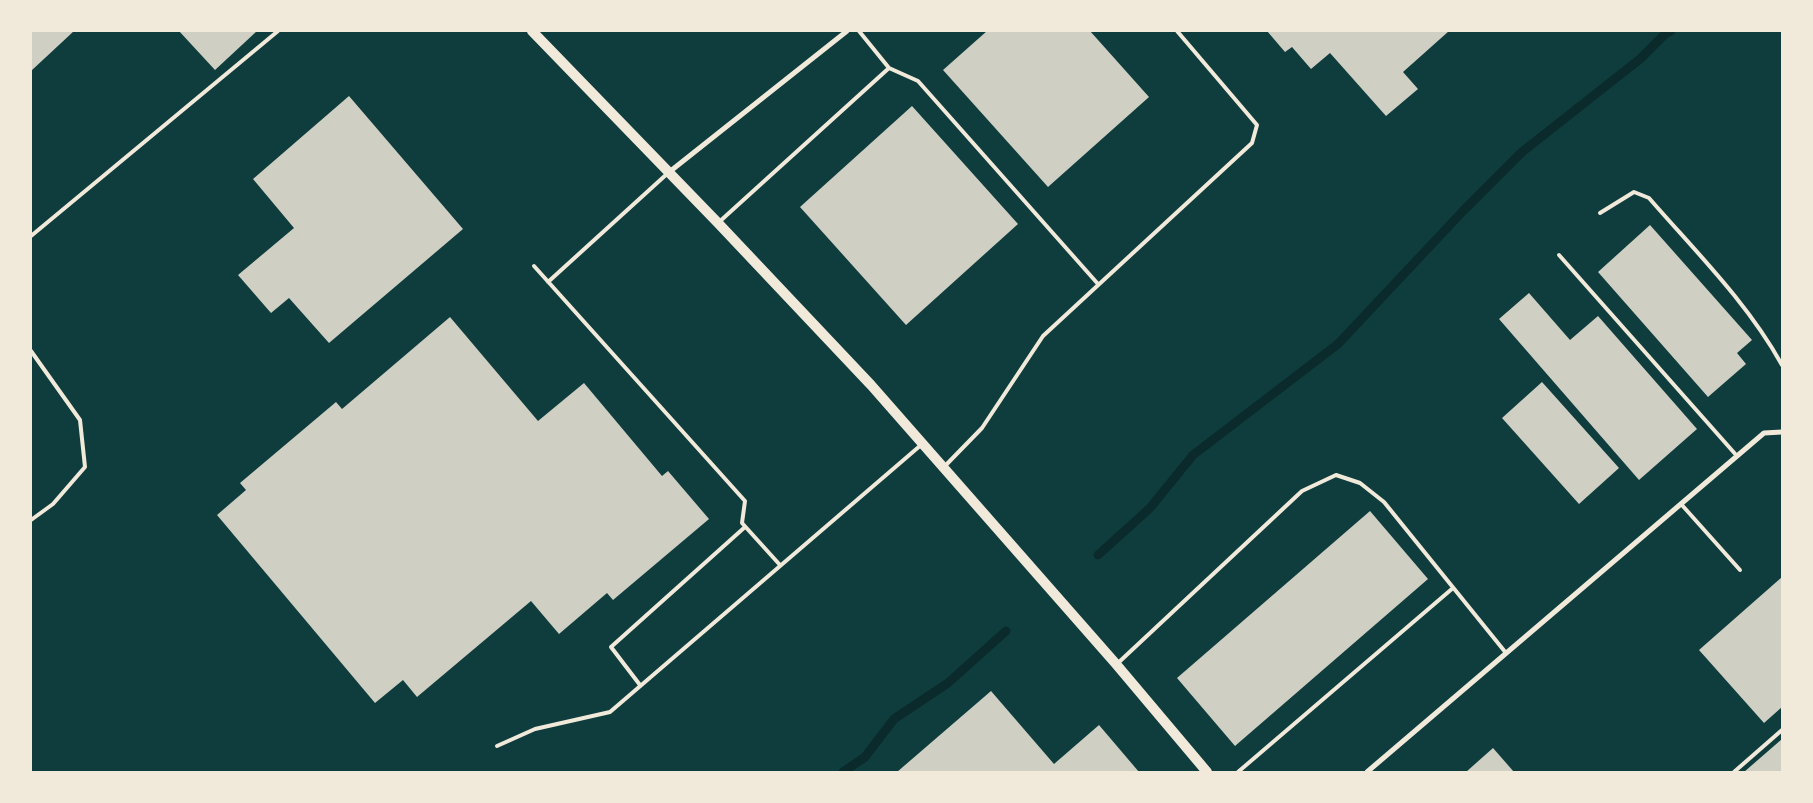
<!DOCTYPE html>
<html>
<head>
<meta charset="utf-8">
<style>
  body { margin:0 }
  #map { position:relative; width:1813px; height:803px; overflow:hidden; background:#0f3d3e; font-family:Raleway,sans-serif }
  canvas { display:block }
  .frame { position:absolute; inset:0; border:32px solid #f1e9da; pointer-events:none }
</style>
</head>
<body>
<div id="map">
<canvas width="1813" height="803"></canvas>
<div class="frame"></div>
</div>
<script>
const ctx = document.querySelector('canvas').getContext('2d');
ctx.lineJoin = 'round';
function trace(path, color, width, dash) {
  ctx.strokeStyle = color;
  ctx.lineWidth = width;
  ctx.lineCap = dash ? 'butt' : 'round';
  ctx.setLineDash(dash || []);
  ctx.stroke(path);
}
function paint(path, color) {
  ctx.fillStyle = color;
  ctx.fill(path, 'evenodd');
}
const stream = new Path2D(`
  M1098 555 1150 508 1193 455 1338 344 1463 211 1522 152 1640 59 1666 33 1671 31
  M843 772 865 757 894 719 948 683 1006 631`);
const building = new Path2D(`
  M31 31H74L31 71Z
  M179 31H257L215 70Z
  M987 31H1090L1149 97 1048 187 943 70Z
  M1267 31H1449L1403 72 1418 89 1386 116 1330 53 1311 69 1292 47 1285 52Z
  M349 96 463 229 329 343 289 298 271 313 238 275 294 228 253 179Z
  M912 106 1018 224 906 325 800 207Z
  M1650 225 1752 340 1737 353 1746 364 1708 397 1598 272Z
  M1529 293 1570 340 1598 316 1697 429 1639 480 1499 319Z
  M450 317 538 421 584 383 662 476 668 471 709 519 613 600 607 593 559 634 531 601 417 697 403 680 375 703 217 515 246 490 240 483 336 402 342 409Z
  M1542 382 1619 468 1579 504 1502 418Z
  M1370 511 1428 579 1235 746 1177 678Z
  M1782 577V707L1764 723 1699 650Z
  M991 691 1054 764 1099 725 1139 772H897Z
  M1782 739V772H1744Z
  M1493 748 1514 772H1466Z`);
const service = new Path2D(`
  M889 68 918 81 1098 284
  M1600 213 1634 192 1649 198C1695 251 1747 302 1782 365
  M718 223 889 68 859 31
  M31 236 278 31
  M1559 255 1737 456
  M534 266 745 501 742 523 780 565
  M548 282 668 173
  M31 351 80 420 85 467 53 504 31 520
  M944 467 982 428 1043 336 1252 143 1257 125 1177 31
  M1681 504 1740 570
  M1118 663 1302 491 1336 475 1360 483 1384 502 1506 653
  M640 685 611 647 745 527
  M497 746 535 729 610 712 921 445
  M1238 772 1453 588
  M1734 772 1782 730`);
const minor = new Path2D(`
  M668 173 847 31
  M1367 772 1764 433 1782 432`);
const secondary = new Path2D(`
  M532 31 718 223 871 385 1116 664 1207 772`);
trace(stream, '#0a2a2b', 9);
paint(building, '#cfcfc3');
trace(service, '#f1e9da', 4);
trace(minor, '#f1e9da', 5);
trace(secondary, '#f1e9da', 10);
</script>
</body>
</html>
